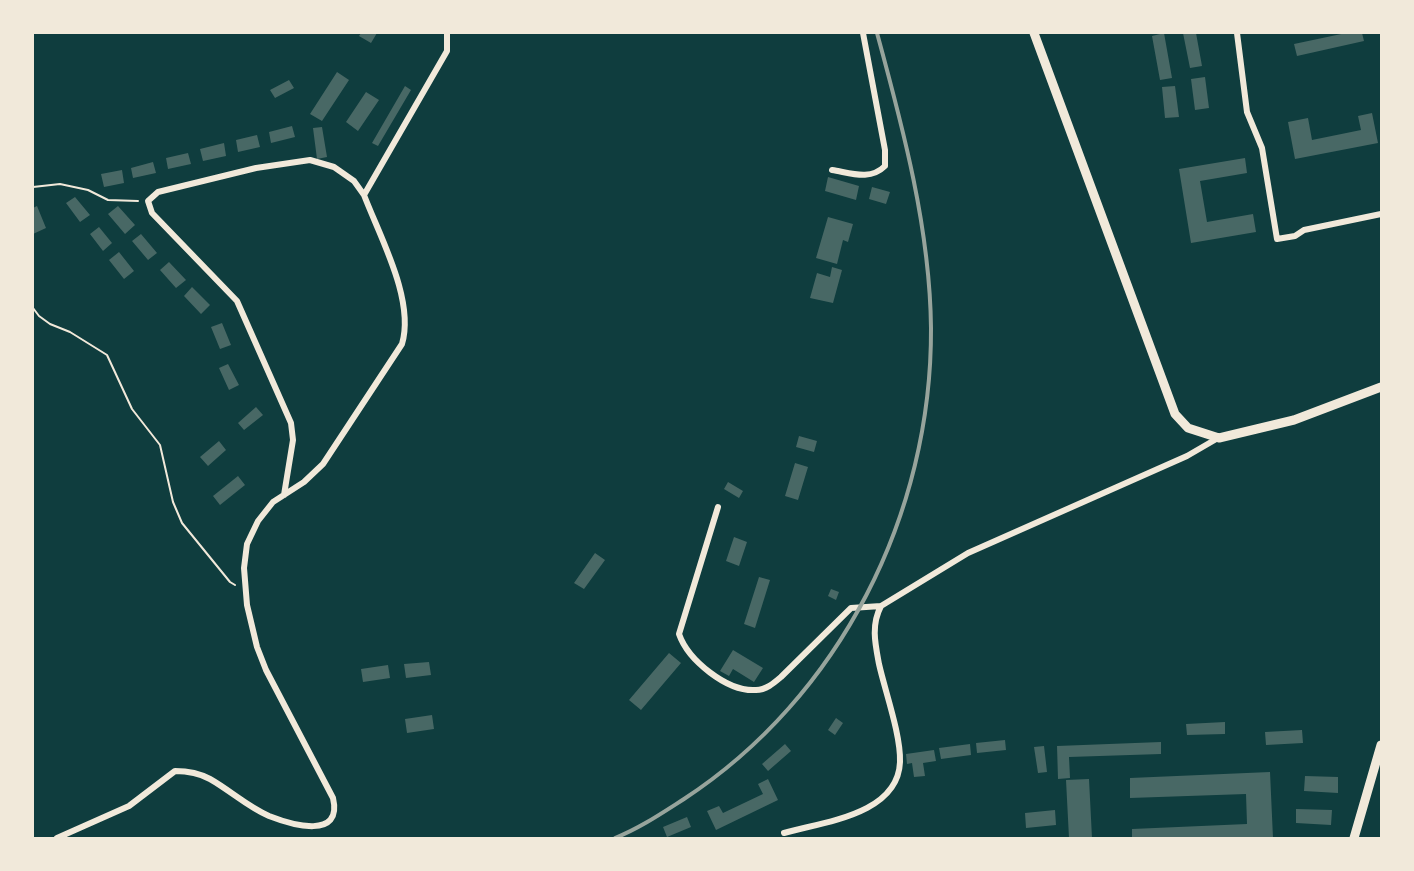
<!DOCTYPE html>
<html>
<head>
<meta charset="utf-8">
<style>
  body { margin:0 }
  #map { position:relative; width:1414px; height:871px; overflow:hidden; background:#0f3d3e; font-family:"Fira Sans Condensed",sans-serif }
  canvas { display:block }
  .frame { position:absolute; inset:0; border:34px solid #f1e9da; pointer-events:none }
</style>
</head>
<body>
<div id="map">
<canvas width="1414" height="871"></canvas>
<div class="frame"></div>
</div>
<script>
const ctx = document.querySelector('canvas').getContext('2d');
ctx.lineJoin = 'round';
function paint(path, color) {
  ctx.fillStyle = color;
  ctx.fill(path, 'evenodd');
}
function trace(path, color, width, dash) {
  ctx.strokeStyle = color;
  ctx.lineWidth = width;
  ctx.lineCap = dash ? 'butt' : 'round';
  ctx.setLineDash(dash || []);
  ctx.stroke(path);
}
const building = new Path2D(`
  M361 33H377L371 43 359 36Z
  M1164 33 1172 78 1160 80 1152 36Z
  M1183 33H1196L1202 66 1190 68Z
  M1346 33H1362L1364 41 1297 56 1294 44Z
  M337 72 349 80 322 121 310 114Z
  M1205 77 1209 108 1195 110 1191 79Z
  M289 80 294 88 275 98 270 90Z
  M405 86 411 90 378 146 372 143Z
  M1175 86 1179 117 1165 118 1162 87Z
  M366 92 379 100 358 131 346 122Z
  M1372 113 1378 143 1295 159 1288 122 1308 118 1312 140 1361 130 1358 116Z
  M292 126 295 137 271 143 269 132Z
  M322 127 327 157 317 159 313 128Z
  M257 135 260 147 238 152 236 140Z
  M224 143 226 156 203 161 200 149Z
  M188 153 191 164 168 169 166 158Z
  M1245 158 1247 173 1200 181 1207 222 1253 214 1256 232 1191 243 1179 169Z
  M153 162 156 173 133 178 131 168Z
  M122 170 124 183 104 187 101 174Z
  M828 177 859 186 856 200 825 191Z
  M872 187 890 192 886 204 869 199Z
  M75 197 90 215 80 222 66 203Z
  M37 206 46 228 33 234V208Z
  M118 206 135 225 125 234 108 214Z
  M828 217 853 224 848 242 843 240 837 264 816 258Z
  M99 227 112 243 103 251 90 234Z
  M141 234 157 253 148 260 132 241Z
  M119 252 134 271 124 279 109 260Z
  M169 262 186 280 176 288 160 270Z
  M832 267 842 270 833 303 810 298 817 273 830 277Z
  M192 287 210 305 201 314 184 296Z
  M222 323 231 345 220 349 211 327Z
  M228 364 239 385 229 390 219 368Z
  M256 407 263 415 244 430 238 423Z
  M799 436 817 441 814 452 796 447Z
  M219 441 226 450 208 466 200 457Z
  M795 463 808 467 798 500 785 496Z
  M238 476 245 485 220 505 213 496Z
  M728 482 743 491 739 498 724 489Z
  M734 537 747 542 739 566 726 561Z
  M595 553 605 560 584 589 574 583Z
  M759 577 770 580 755 628 744 624Z
  M831 589 839 592 836 600 828 596Z
  M733 650 763 668 754 682 733 669 729 676 720 671Z
  M669 653 681 663 641 710 629 700Z
  M429 662 431 675 406 678 404 664Z
  M388 665 390 678 363 682 361 669Z
  M432 715 434 729 407 733 405 719Z
  M836 718 843 723 835 735 828 730Z
  M1225 722V734L1187 735 1186 724Z
  M1302 730 1303 743 1266 745 1265 732Z
  M1005 740 1006 750 977 753 976 743Z
  M1161 742V754L1069 757 1070 778 1058 779 1057 746Z
  M785 744 791 751 768 771 762 764Z
  M970 744 971 755 941 759 939 748Z
  M1044 746 1047 772 1038 773 1034 747Z
  M934 750 936 761 923 763 925 776 914 777 912 763 907 764 906 754Z
  M1270 772 1273 838H1132V829L1247 824 1246 794 1130 798V778Z
  M1305 776 1338 777V793L1304 791Z
  M768 779 778 800 716 830 707 811 719 806 723 813 763 794 758 784Z
  M1089 779 1092 838H1069L1066 780Z
  M1296 809 1332 810 1331 825 1296 823Z
  M1055 810 1056 825 1026 828 1025 813Z
  M687 817 691 827 667 837 663 827Z`);
const path = new Path2D(`
  M33 187 60 184 88 190 108 200 138 201
  M33 308 39 316 50 324 70 332 107 355 132 409 160 445 173 502 182 523 230 582 235 585`);
const minor = new Path2D(`
  M1237 33 1247 112 1262 148 1277 239 1295 236 1304 230 1381 214
  M832 170C851 173 870 181 885 166V150L863 33
  M284 495 293 440 291 423 237 301 152 213 148 201 158 192 256 168 310 160 334 167 354 181 364 195
  M718 507 679 634C688 660 727 692 756 690 766 690 774 683 781 677L851 608 881 606 968 553 1187 456 1218 438
  M784 833C822 822 898 815 900 762 901 735 885 691 879 664 875 643 871 625 881 606
  M57 838 129 806 175 771C188 771 199 773 210 779 231 791 248 807 269 816 292 825 343 840 333 798L266 670 257 647 247 605 244 568 247 544 258 521 273 502 304 482 323 464 402 344C415 300 380 237 364 195L447 51V33`);
const tertiary = new Path2D(`
  M1034 33 1175 414 1188 428 1219 438 1294 420 1381 387
  M1354 838 1381 745`);
const rail = new Path2D(`
  M615 838C640 828 662 813 684 799 840 697 932 514 931 328 930 229 903 128 877 33`);
paint(building, '#486865');
trace(path, '#f1e9da', 2);
trace(minor, '#f1e9da', 6);
trace(tertiary, '#f1e9da', 9);
trace(rail, '#97a49c', 4);
</script>
</body>
</html>
